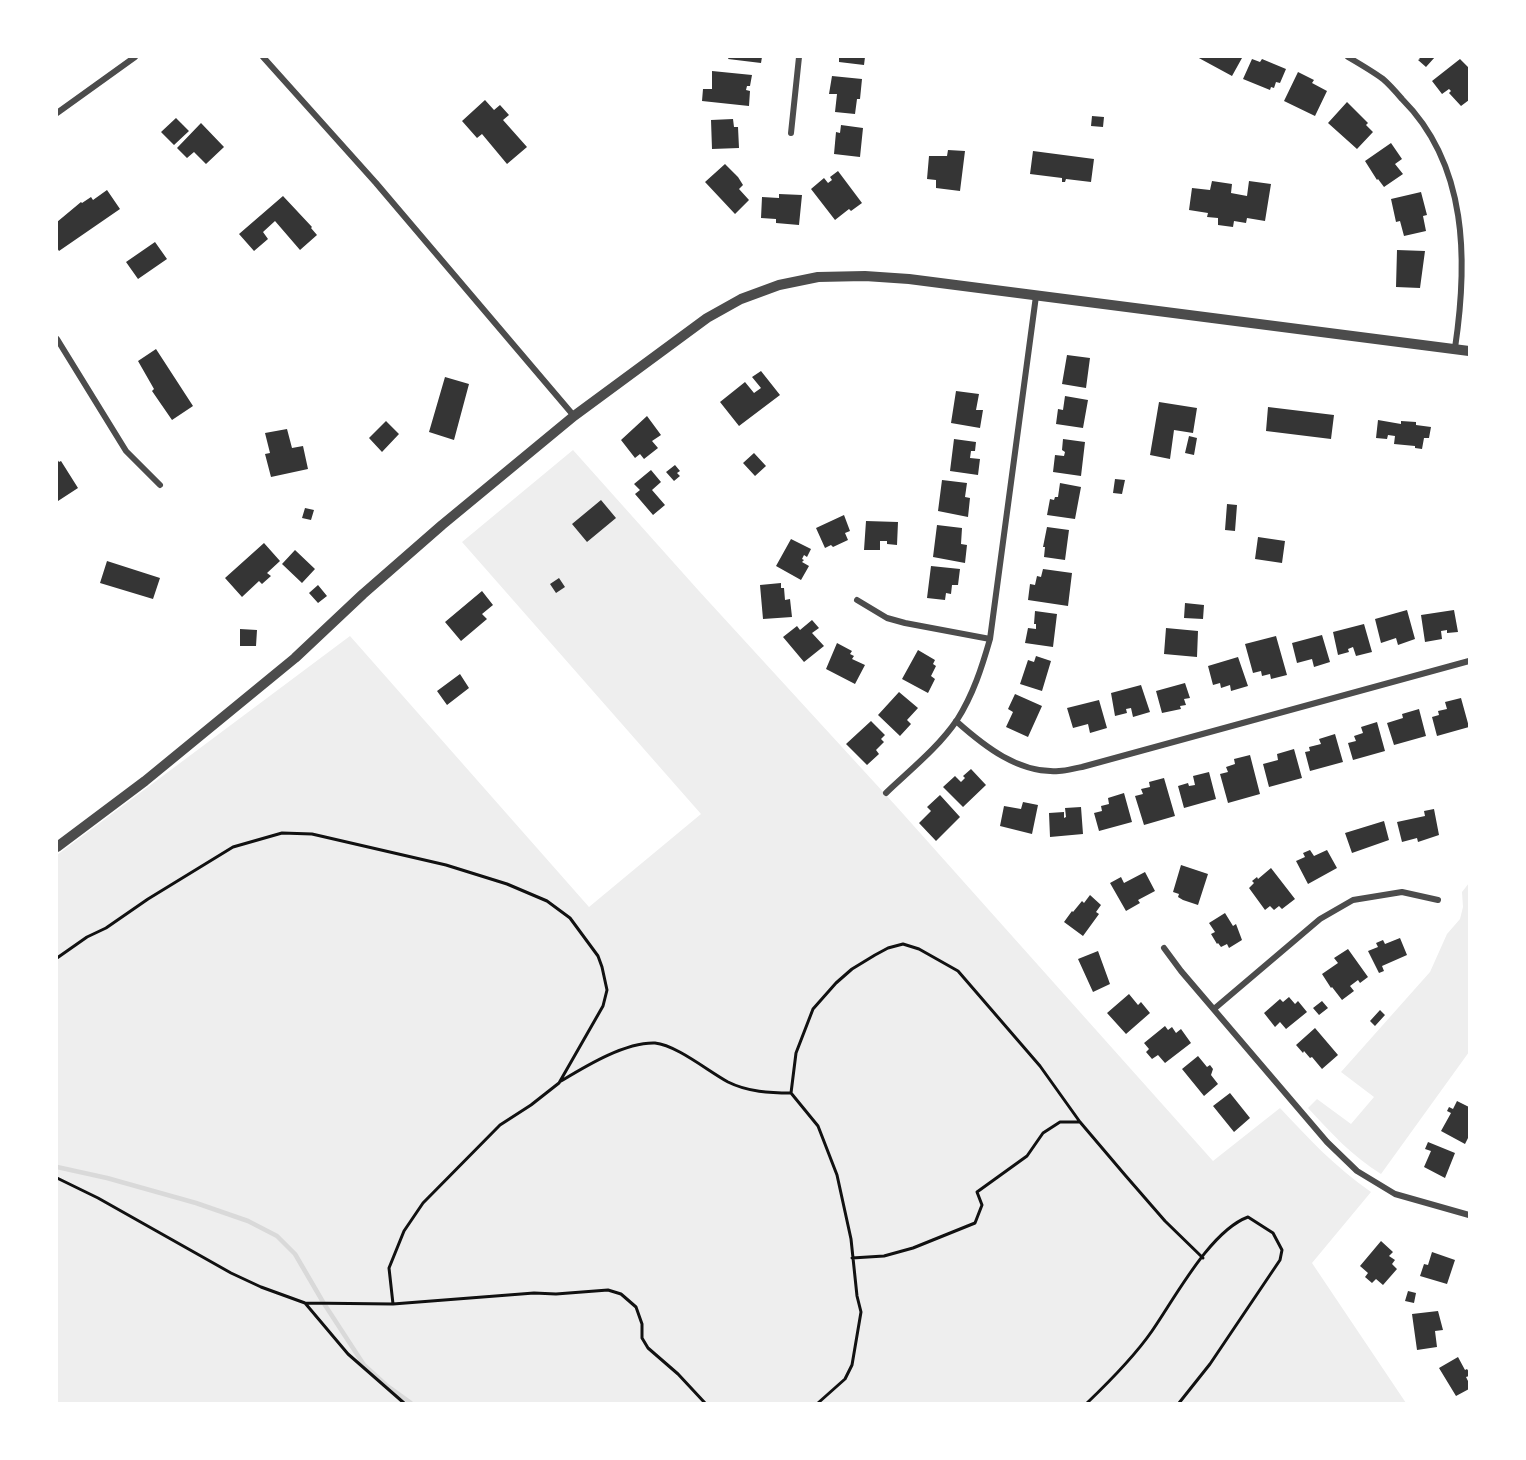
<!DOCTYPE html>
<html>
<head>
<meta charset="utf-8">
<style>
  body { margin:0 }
  #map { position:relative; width:1526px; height:1460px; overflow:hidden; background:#fff; font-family:Inter,sans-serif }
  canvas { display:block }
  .frame { position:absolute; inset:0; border:58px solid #fff; pointer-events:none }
</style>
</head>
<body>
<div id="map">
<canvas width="1526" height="1460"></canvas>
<div class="frame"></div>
</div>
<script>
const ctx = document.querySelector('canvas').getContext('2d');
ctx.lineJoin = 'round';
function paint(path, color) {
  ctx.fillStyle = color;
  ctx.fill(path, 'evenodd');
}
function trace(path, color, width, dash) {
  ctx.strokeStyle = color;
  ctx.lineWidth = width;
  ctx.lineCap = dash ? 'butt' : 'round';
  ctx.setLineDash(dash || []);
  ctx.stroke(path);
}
const green = new Path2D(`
  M573 450 699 591 896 806 1213 1161 1280 1108C1310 1140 1335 1167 1371 1192L1312 1263 1406 1403H57V855L350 636 589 907 701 814 462 542Z
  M1469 883V1052L1381 1174C1352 1156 1331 1133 1308 1108L1317 1099 1351 1124 1374 1097 1341 1072 1430 972 1447 934 1460 919 1463 907 1462 892Z`);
const stream = new Path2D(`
  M57 1167 107 1178 196 1203 248 1221 277 1236 295 1254 323 1302 364 1365 386 1385 411 1403`);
const building = new Path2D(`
  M729 57H762L761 63 728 59Z
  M839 57H865L864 65 839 62Z
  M1197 57H1240L1242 58 1232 76Z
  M1418 57H1435L1426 67 1418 60 1420 59Z
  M1252 59 1260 62 1262 59 1286 69 1280 83 1276 82 1274 88 1271 87 1270 90 1243 79Z
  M1460 59 1469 68V100L1461 106 1449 93 1451 91 1449 89 1442 94 1432 81Z
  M712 71 752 75 750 86H747L746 90 750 91 749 106 702 101 703 89H712Z
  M1298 72 1314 80 1312 83 1327 91 1315 116 1284 101Z
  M832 76 862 79 860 99H857L855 114 835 112 837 94H829Z
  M485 100 494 110 500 105 509 115 503 120 527 147 507 164 482 134 477 138 462 121Z
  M1347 102 1368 123 1366 125 1373 132 1357 149 1328 123Z
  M1092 116 1104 117 1103 127 1091 126Z
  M176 118 189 131 174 145 161 132Z
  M733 119 734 127H738L739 148 712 149 711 120Z
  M201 123 224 147 206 164 194 152 187 158 177 148Z
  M841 125 863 128 860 157 834 154 836 132 840 133Z
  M1391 143 1402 159 1395 164 1403 174 1384 187 1378 179 1377 180 1365 161Z
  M948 150 965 151 960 191 936 188V180L927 179 929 156H947Z
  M1033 151 1094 159 1091 182 1066 179 1065 182H1062V178L1030 174Z
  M725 164 738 177 743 185 739 189 749 200 735 214 705 182Z
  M838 171 862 203 851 211 849 209 835 220 811 189 824 178 828 183 832 180 830 177Z
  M1212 181 1232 184 1231 193 1247 196 1249 181 1271 184 1265 221 1247 218 1246 223 1234 221 1233 227 1218 225V218L1207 217 1208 213 1189 210 1192 188 1210 190Z
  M107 190 120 209 59 251 57 248V222L81 202 82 203 91 197 93 200Z
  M1421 192 1427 215 1423 216 1426 231 1404 236 1400 221 1396 222 1391 199Z
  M779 194 802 195 799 225 776 223V219L761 218 762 197 779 198Z
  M283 196 312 227 311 228 317 235 300 250 275 221 263 232 268 239 254 251 239 234Z
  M155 242 167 259 138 279 126 262Z
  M1397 250 1425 251 1420 288 1396 287Z
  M156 349 193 406 172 420 152 391 154 389 138 361Z
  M1067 355 1090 358 1086 388 1062 384Z
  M761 371 780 395 739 426 720 402 745 382 754 393 761 388 752 377Z
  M445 377 469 384 454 440 429 432Z
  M956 391 979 394 976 410H983L980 428 951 423Z
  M1065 396 1088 400 1083 428 1056 424 1058 409 1063 410Z
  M1159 402 1197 408 1193 433 1174 430 1170 459 1150 455Z
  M1268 407 1334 415 1331 439 1266 431Z
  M647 416 661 435 652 441 658 448 644 459 640 454 635 458 621 440Z
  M1378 420 1401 424V421L1416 422V425L1431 427 1429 438H1424L1422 449 1415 448V446L1394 444 1395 436 1388 435 1387 439 1376 438Z
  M386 421 399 434 382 452 369 438Z
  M287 429 292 448 303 446 308 469 271 477 265 454 270 453 265 433Z
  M1189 436 1197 438 1194 455 1185 453Z
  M954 439 976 442 975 451H971L970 458 980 459 978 475 950 471Z
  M1063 439 1085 442 1081 476 1053 472 1055 455 1064 456 1065 452 1062 450Z
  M754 453 766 466 755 476 743 463Z
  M57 459 59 462 61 461 78 488 58 501Z
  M675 465 680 471 677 473 680 476 674 481 666 472Z
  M651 470 661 482 652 490 665 505 653 515 635 494 640 490 634 484Z
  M1115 479 1125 480 1122 494 1113 493Z
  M942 480 967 483 965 497 970 498 968 517 938 511Z
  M1060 483 1081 487 1075 519 1047 515 1050 499 1054 500 1055 497H1058Z
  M601 500 616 518 587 542 572 524Z
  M1227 504 1237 505 1235 531 1225 530Z
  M305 508 314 510 311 520 302 518Z
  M844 515 850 531 845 533 848 540 833 547 831 545 825 548 816 528Z
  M866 521 898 522 897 545 887 544V541H880V550H864Z
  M937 525 962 528 961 544 967 545 965 563 933 557Z
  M1047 527 1069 530 1065 560 1044 557 1045 547H1043Z
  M1258 537 1285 541 1282 563 1255 559Z
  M791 539 811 549 807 557 804 555 802 559 804 560 802 562 809 566 801 580 776 566Z
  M264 543 280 561 267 573 271 576 262 584 259 581 242 597 225 578Z
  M295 550 315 569 302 583 282 564Z
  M107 561 160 578 153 599 100 583Z
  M931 566 960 569 958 585H952L951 594 946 593 945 600 927 598Z
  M1043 569 1072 573 1068 606 1028 600 1030 584 1035 585 1037 576 1041 577Z
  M559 578 565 587 556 593 550 584Z
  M781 583V588H784L785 600 790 599 792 617 763 619 760 585Z
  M318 585 327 596 318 603 309 593Z
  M482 591 493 605 482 614 487 619 461 641 445 622Z
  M1185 603 1204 605 1203 619 1184 618Z
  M1407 610 1415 639 1398 645 1396 638 1381 643 1375 619Z
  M1454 610 1458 632 1447 633V630L1441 631 1442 639 1425 642 1421 615Z
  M1035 611 1057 614 1053 647 1025 643 1028 628 1036 629V624H1034Z
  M812 620 819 628 812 633 824 646 804 662 783 637 797 626 800 630Z
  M1364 624 1372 652 1356 656 1353 647 1348 649 1349 652 1338 655 1333 632Z
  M1166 628 1198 631 1197 657 1164 654Z
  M240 629 257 630 256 646H240Z
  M1322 635 1330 662 1314 667 1312 659 1297 663 1292 643Z
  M1276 636 1287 675 1271 679 1270 674 1262 676 1261 671 1253 673 1245 644Z
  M837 643 852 651 850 654 854 656 852 659 865 665 855 684 826 669Z
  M918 650 935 660 933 664 936 666 931 676 935 679 928 693 902 679Z
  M1036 656 1051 661 1042 691 1020 684 1028 660 1034 662Z
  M1238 657 1248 686 1231 691 1230 685 1221 688 1220 683 1213 685 1208 666Z
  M460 674 469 688 447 705 437 691Z
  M1185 683 1190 698 1184 699 1186 705 1180 706 1181 709 1162 713 1156 691Z
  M1141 685 1150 712 1133 717 1131 708 1126 709 1127 713 1115 716 1111 693Z
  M899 692 918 708 907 720 911 724 900 736 878 715Z
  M1015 694 1042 706 1028 737 1006 727 1013 712 1008 709Z
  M1461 698 1469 727 1437 736 1432 717 1439 715 1438 711 1447 709 1445 702Z
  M1099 700 1107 728 1090 733 1088 724 1073 728 1067 708Z
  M1419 709 1426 736 1394 745 1387 723 1403 718 1402 714Z
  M871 721 885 735 881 739 884 742 876 750 879 754 867 765 846 744Z
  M1377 722 1385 751 1353 760 1348 743 1356 741 1354 736 1363 733 1361 727Z
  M1335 734 1343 762 1310 771 1305 752 1310 751 1309 747 1321 744 1319 739Z
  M1294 749 1302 778 1269 787 1263 764 1278 760 1277 754Z
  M1250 755 1260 794 1228 803 1220 774 1228 772 1226 767 1235 764 1234 759Z
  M971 769 986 785 963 807 943 787 955 776 961 782 965 778 963 776Z
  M1209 772 1216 799 1184 808 1178 786 1188 783 1189 786 1195 785 1193 776Z
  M1164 778 1175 816 1144 825 1135 796 1143 794 1141 789 1150 787 1149 782Z
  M1124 793 1132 822 1099 831 1094 813 1102 811 1101 806 1109 804 1108 798Z
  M940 795 960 817 936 841 919 823 931 811 927 807Z
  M1023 802 1038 805 1032 834 1000 826 1004 806 1021 809Z
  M1081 807 1083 834 1050 837 1049 813 1064 812V818L1066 817 1065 808Z
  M1434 809 1439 835 1418 842 1417 838 1402 842 1397 822 1425 816 1424 811Z
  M1384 821 1389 840 1352 853 1345 833Z
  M1310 850 1314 856 1327 850 1337 868 1308 884 1296 861 1305 857 1303 853Z
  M1181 865 1208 874 1198 905 1183 900 1178 897 1179 894 1173 892Z
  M1271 868 1295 899 1282 909 1279 906 1274 910 1270 906 1265 910 1249 888 1254 883 1252 881 1257 877 1258 879Z
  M1145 872 1155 891 1138 900 1140 903 1126 911 1110 883 1121 877 1124 883Z
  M1090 895 1101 905 1096 912 1099 914 1083 936 1064 922 1072 911 1073 912 1082 901 1084 903Z
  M1225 913 1233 926 1236 924 1242 940 1229 948 1227 944 1221 947 1218 943 1217 944 1211 934 1215 932 1209 923Z
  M1400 938 1407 955 1382 966 1384 971 1379 973 1368 951 1378 947 1376 943 1383 940 1385 944Z
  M1348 949 1368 977 1360 983 1358 980 1350 986 1354 991 1342 1000 1332 987 1331 988 1322 974 1338 963 1334 958Z
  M1098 951 1110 984 1093 992 1078 959Z
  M1129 994 1138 1005 1141 1002 1150 1013 1126 1034 1107 1013Z
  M1289 997 1295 1004 1298 1001 1307 1012 1286 1029 1280 1022 1275 1027 1264 1013 1280 999 1283 1002Z
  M1322 1001 1328 1008 1319 1015 1313 1008Z
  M1380 1010 1385 1015 1375 1026 1370 1021Z
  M1165 1026 1168 1030 1172 1027 1176 1033 1181 1029 1191 1043 1165 1063 1158 1055 1152 1059 1146 1052 1149 1049 1144 1043Z
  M1315 1028 1338 1055 1322 1069 1312 1057 1310 1058 1304 1051 1303 1053 1296 1045Z
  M1198 1056 1207 1067 1210 1065 1213 1069 1211 1075 1218 1084 1204 1096 1182 1069Z
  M1230 1093 1250 1118 1234 1132 1213 1106Z
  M1457 1101 1469 1107V1136L1465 1144 1441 1131 1451 1113 1447 1111 1449 1107 1453 1109Z
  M1428 1142 1455 1153 1445 1178 1424 1167 1431 1151 1425 1149Z
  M1381 1241 1393 1252 1389 1256 1395 1260 1392 1264 1397 1269 1383 1285 1376 1279 1372 1283 1365 1277 1368 1273 1360 1266Z
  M1432 1252 1455 1260 1447 1284 1420 1276 1424 1264 1428 1265Z
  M1408 1291 1416 1293 1414 1303 1405 1301Z
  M1438 1311 1443 1330 1435 1331 1437 1347 1417 1350 1412 1314Z
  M1458 1357 1465 1370 1467 1369 1469 1372V1376L1466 1377 1469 1383V1389L1456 1396 1439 1368Z`);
const path = new Path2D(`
  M57 958 87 937 106 928 148 899 233 847 282 833 312 834 446 865 507 884 547 901 570 918 598 956 602 967 607 990 603 1006 559 1083 531 1105 500 1125 423 1203 404 1231 389 1268 393 1304
  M561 1081C586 1066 625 1042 655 1043 676 1045 708 1071 728 1082 748 1092 770 1093 791 1093
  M57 1178 98 1198 231 1273 261 1287 305 1303 393 1304 534 1293 556 1294 608 1290 621 1294 636 1307 642 1324V1338L648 1348 678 1374 705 1403
  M852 1258 884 1256 913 1248 975 1223 982 1205 977 1192 1027 1156 1043 1133 1060 1122H1080
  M305 1303 348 1354 404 1403
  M818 1403 845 1379 852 1365 861 1312 857 1296 851 1239 837 1175 818 1126 791 1093 796 1053 813 1009 836 983 852 969 875 955 888 948 903 944 919 949 958 971 1040 1066 1080 1122 1125 1175 1165 1221 1203 1258
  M1087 1403C1110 1381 1134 1357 1152 1331 1175 1298 1210 1231 1248 1217L1273 1233 1282 1250 1280 1260 1210 1364 1179 1403`);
const minor = new Path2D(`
  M263 57 376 183 574 416
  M1348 57C1360 64 1372 71 1383 79 1390 85 1396 92 1402 99 1468 165 1468 261 1455 348
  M57 113 135 57
  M791 133 799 57
  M57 339 126 451 160 485
  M857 600 887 618 905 623 990 639
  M956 721C984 746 1019 774 1059 771 1067 771 1075 768 1082 767L1469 661
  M886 793C910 770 938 748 957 720 973 695 982 667 990 639L1036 296
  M1164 948 1181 971 1327 1142 1357 1171 1395 1194 1469 1215
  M1214 1009 1320 919 1353 900 1402 892 1438 900`);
const tertiary = new Path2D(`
  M57 847 145 781 295 658 363 594 442 525 574 416 707 318 741 299 779 285 818 277 865 276 909 279 1469 351`);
paint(green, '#eee');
trace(stream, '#d9d9d9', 4.5);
paint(building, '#353535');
trace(path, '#111', 3);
trace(minor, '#4c4c4c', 6);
trace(tertiary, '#4c4c4c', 10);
</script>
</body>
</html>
